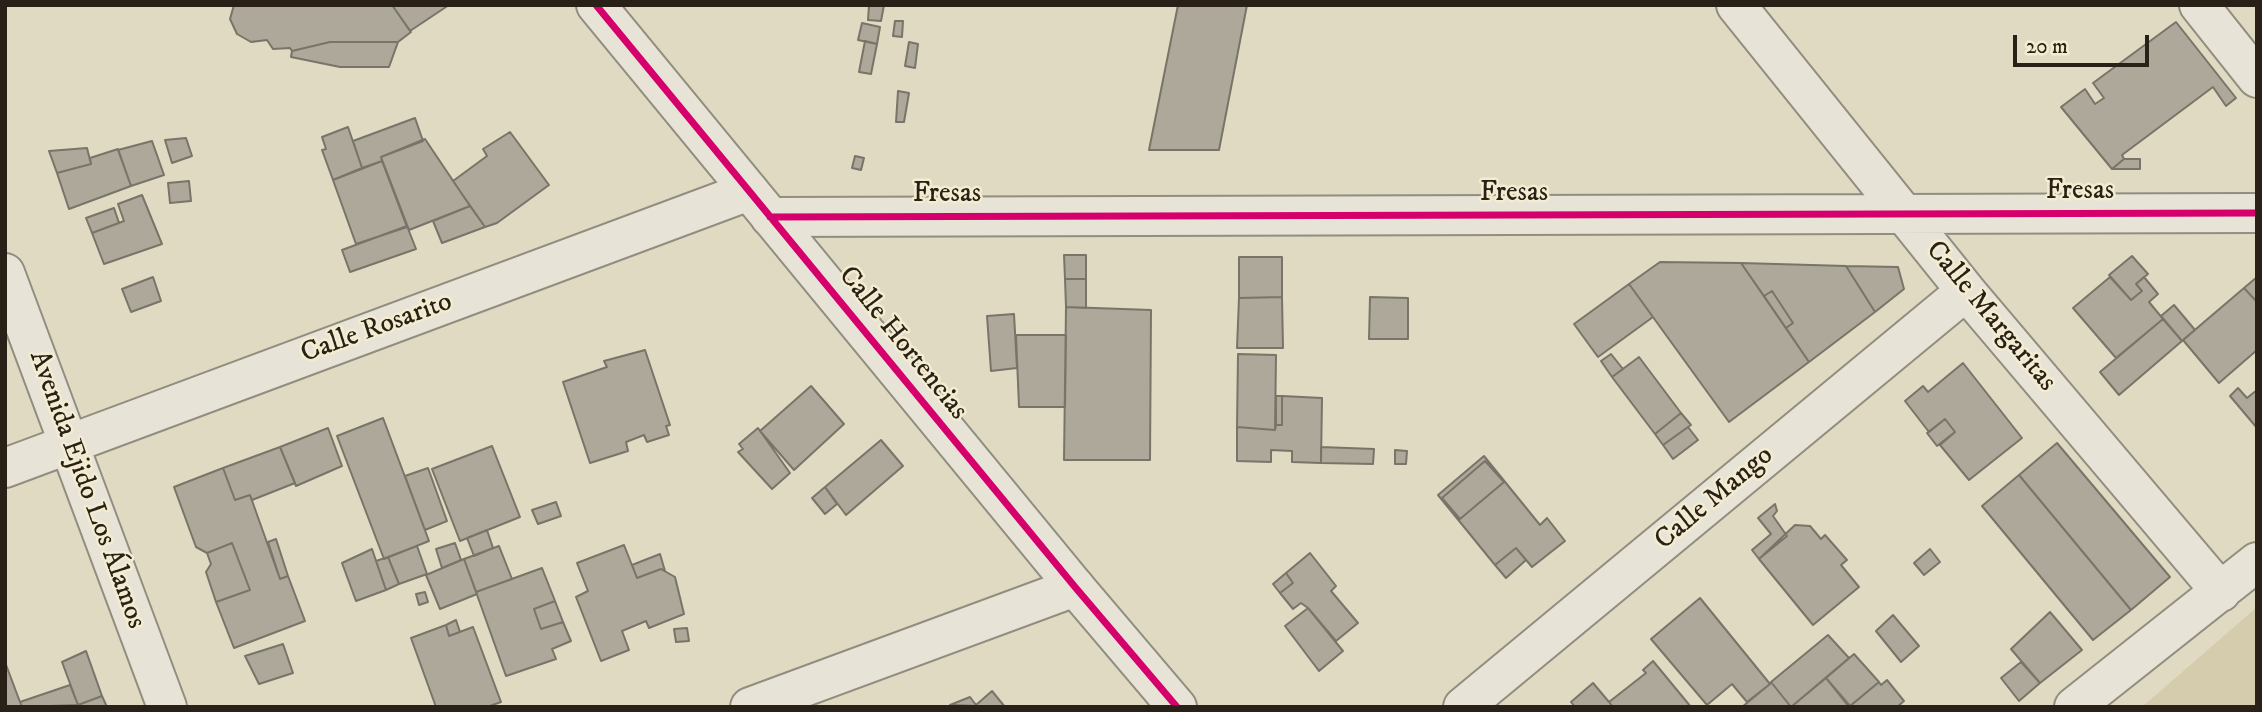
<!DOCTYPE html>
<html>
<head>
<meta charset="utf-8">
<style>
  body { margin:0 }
  #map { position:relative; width:2262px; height:712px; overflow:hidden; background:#e0dac3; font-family:"IM FELL DW Pica",serif }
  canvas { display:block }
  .frame { position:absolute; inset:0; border:7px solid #292117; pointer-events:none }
  .scale { position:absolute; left:2013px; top:35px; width:136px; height:32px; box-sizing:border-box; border:4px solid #292117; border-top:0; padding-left:9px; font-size:21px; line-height:24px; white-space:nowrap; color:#292117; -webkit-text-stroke:5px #f3ecd0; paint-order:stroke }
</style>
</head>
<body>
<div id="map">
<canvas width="2262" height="712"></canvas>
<div class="frame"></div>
<div class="scale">20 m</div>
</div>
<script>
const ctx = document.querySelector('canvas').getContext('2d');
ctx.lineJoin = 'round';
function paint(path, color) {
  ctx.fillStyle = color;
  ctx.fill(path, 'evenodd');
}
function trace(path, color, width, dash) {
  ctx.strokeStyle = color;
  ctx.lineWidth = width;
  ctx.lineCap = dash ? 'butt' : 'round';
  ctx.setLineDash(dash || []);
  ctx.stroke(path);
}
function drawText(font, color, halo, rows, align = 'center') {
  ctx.font = font + ' "IM FELL DW Pica",serif';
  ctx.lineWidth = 5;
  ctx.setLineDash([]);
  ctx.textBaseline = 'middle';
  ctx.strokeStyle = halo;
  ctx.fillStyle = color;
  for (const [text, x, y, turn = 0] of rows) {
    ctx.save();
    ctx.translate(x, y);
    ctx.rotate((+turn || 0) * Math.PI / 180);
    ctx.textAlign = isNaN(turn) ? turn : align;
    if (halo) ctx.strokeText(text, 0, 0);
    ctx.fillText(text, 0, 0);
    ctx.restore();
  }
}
const green = new Path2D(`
  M2257 607V707H2142Z`);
const building = new Path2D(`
  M234 5H392L411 32 398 42H330L292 51 290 48 273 49 267 40 251 42 237 34 230 19Z
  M392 5H449L410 31Z
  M869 5H884L881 21 868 20Z
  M1178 5H1247L1219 150H1149Z
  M895 21H903L902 37 893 36Z
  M2176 22 2236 98 2226 106 2213 87 2122 155 2124 159 2112 169 2061 107 2085 89 2095 104 2104 98 2093 83Z
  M862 23 880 27 877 44 858 40Z
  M865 41 877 44 871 74 859 72Z
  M330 42H398L389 67H340L291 57 292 51Z
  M909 42 918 44 915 68 905 66Z
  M898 91 909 93 904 122H896Z
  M415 118 423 141 381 157 382 161 362 168 353 141Z
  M348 127 362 168 333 180 322 150 326 149 322 137Z
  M510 132 549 185 497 223 485 227 453 181 487 156 483 149Z
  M186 138 192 156 172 163 165 140Z
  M425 139 470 206 409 230 381 157Z
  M152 141 164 175 131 186 118 150Z
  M87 148 91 164 57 173 49 151Z
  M118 149 131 186 69 209 57 173 91 164 90 158Z
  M855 156 864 158 861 170 852 168Z
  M2124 159H2140V169H2112Z
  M382 161 407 227 356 244 333 180Z
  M189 181 191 201 170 203 168 183Z
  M142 195 162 244 104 264 92 233 124 221 118 204Z
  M470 206 485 227 442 243 433 221Z
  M114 208 119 223 92 233 86 218Z
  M407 226 416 249 350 272 342 250Z
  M1064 255H1086V279H1065Z
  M2132 256 2148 274 2136 284 2142 291 2131 300 2109 275Z
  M1239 257H1282V297L1239 298Z
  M1660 262 1741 263 1809 362 1729 422 1629 284Z
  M1741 263 1846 266 1875 312 1809 362 1786 328 1793 323 1772 291 1764 296Z
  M1846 266 1898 267 1904 289 1875 312Z
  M153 277 161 301 131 312 122 289Z
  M2110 277 2131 300 2142 291 2136 284 2144 277 2158 294 2149 302 2163 319 2116 358 2073 308Z
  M2257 277V302L2244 288Z
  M1065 279H1086V308L1066 307Z
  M1629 284 1653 317 1598 357 1574 324Z
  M2244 288 2257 302V350L2219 383 2183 340Z
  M1772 291 1793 323 1786 328 1764 296Z
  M1282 297 1283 348H1237L1239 298Z
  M1370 297 1408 298V339H1369Z
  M2174 305 2195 330 2182 341 2161 316Z
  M1066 307 1151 310 1150 460H1064Z
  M1014 314 1017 368 991 371 987 316Z
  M2163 319 2182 341 2119 395 2100 372Z
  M1016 335H1066L1065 407H1019Z
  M645 350 670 425 666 426 669 435 647 442 644 435 626 442 628 451 590 463 563 382 607 367 604 361Z
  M1238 354 1276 355 1275 430 1237 427Z
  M1611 354 1623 369 1612 377 1601 361Z
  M1639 357 1681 413 1655 434 1612 377Z
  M1963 363 2022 438 1969 480 1940 445 1955 432 1945 419 1929 432 1905 401 1923 386 1928 392Z
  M811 386 844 424 794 470 760 431Z
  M2238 388 2247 398 2257 390V428L2230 396Z
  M1276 396H1282V425H1276Z
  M1282 396 1322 398 1321 463 1292 462V451L1271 450V462L1237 461V427L1275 430 1276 425H1282Z
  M1681 413 1691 425 1663 445 1655 434Z
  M383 418 429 541 384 559 337 436Z
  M1945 419 1955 432 1937 446 1927 433Z
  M1688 427 1698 440 1673 459 1663 445Z
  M328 428 342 466 296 486 280 447Z
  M758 428 790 473 772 489 738 452 743 449 739 444Z
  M881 440 903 466 846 515 825 487Z
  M2057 443 2170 577 2131 610 2019 475Z
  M492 446 520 517 460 541 432 469Z
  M280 447 295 483 252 500 250 495 235 500 223 468Z
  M1321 447 1374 449 1373 464 1321 463Z
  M1395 450 1407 451 1406 464H1395Z
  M1484 456 1540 525 1547 518 1565 541 1532 567 1516 548 1495 565 1438 495ZM1485 461 1504 482 1460 519 1442 498Z
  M1485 461 1504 482 1460 519 1442 498Z
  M223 468 235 500 250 495 280 579 288 576 305 621 234 648 216 602 250 590 232 543 207 553 196 547 174 487Z
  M428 468 447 521 425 530 405 476Z
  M2019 475 2131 610 2093 640 1982 506Z
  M825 487 837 504 825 514 812 498Z
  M556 502 561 516 538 524 532 510Z
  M1775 504 1777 511 1773 516 1787 536 1759 559 1752 550 1771 534 1758 518Z
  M1795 525 1810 526 1821 539 1825 535 1847 560 1841 565 1859 587 1813 625 1759 559Z
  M487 530 493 548 474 556 467 538Z
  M276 539 288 576 280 579 268 542Z
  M232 543 250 590 216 602 206 572 211 564 207 553Z
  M455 543 461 560 442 568 436 549Z
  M624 545 637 578 661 569 675 577 684 614 649 628 646 621 622 631 629 650 601 661 576 597 588 591 577 563Z
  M417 546 427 574 399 584 388 557Z
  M499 546 512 579 476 592 464 559Z
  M1516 548 1526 560 1506 578 1495 565Z
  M372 549 386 590 356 601 342 563Z
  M1930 549 1940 562 1924 575 1914 563Z
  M1310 553 1336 586 1331 591 1358 623 1336 641 1308 608 1301 603 1293 609 1280 593 1293 583 1286 573Z
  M660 554 665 571 661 569 637 578 632 565Z
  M388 557 399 584 386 590 376 561Z
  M464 559 477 594 440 609 426 575Z
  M542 568 555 601 534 609 541 629 563 622 571 641 552 649 556 659 506 676 476 592Z
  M1286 573 1293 583 1280 593 1273 584Z
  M425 592 428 602 419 605 416 594Z
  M1700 598 1770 684 1747 702 1732 684 1707 705 1651 639Z
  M555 601 563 622 541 629 534 609Z
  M1308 608 1343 651 1319 671 1285 626Z
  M2050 612 2082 650 2040 683 2011 649Z
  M1893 615 1919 646 1901 662 1876 631Z
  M456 620 460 632 449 636 446 625Z
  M446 625 449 636 473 627 501 702 487 707H436L411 638Z
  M687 628 689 641 676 642 674 629Z
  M1828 635 1849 658 1791 707 1771 682Z
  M283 644 293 673 259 684 245 656Z
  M86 651 102 696 78 705 62 662Z
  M1854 654 1879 682 1850 706 1826 678Z
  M1653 661 1691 707H1613L1609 702 1646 673 1643 670Z
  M5 662 20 702 22 707H5Z
  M2021 662 2040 683 2019 701 2001 678Z
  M1826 678 1849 707H1791Z
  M1887 680 1904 701 1897 707H1849L1879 682 1881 685Z
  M1771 682 1791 707H1742L1770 684Z
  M1593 683 1609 702 1613 707H1575L1571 702Z
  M70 685 78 705 22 707 20 702Z
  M992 691 1005 707 950 705 970 697 976 705Z
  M102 696 107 707H73L78 705Z`);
const minor = new Path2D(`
  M1736 5 1966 291 2221 592
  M2199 5 2257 78
  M770 217 2257 213
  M5 273 167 707
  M5 468 749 191
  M750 707 1075 587
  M1463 707 1966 291
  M2074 707 2257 562`);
const tertiary = new Path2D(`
  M596 5 1075 587 1177 707`);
const cycleway = new Path2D(`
  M596 5 1075 587 1177 707
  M770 217 2257 213`);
const streetNames = [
  ["Fresas",2080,192],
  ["Fresas",1514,194],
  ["Fresas",947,195],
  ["Calle Margaritas",1990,317,50],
  ["Calle Rosarito",377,329,-20],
  ["Calle Hortencias",902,344,51],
  ["Avenida Ejido Los Álamos",86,490,70],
  ["Calle Mango",1715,499,-40]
];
paint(green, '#d5ccad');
paint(building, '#ada899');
trace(building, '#787468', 2);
trace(minor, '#918d7f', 42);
trace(tertiary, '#918d7f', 42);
trace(minor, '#e7e3d7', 38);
trace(tertiary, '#e7e3d7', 38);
trace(cycleway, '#d6006c', 7);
drawText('28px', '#292117', '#f3ecd0', streetNames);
</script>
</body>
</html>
